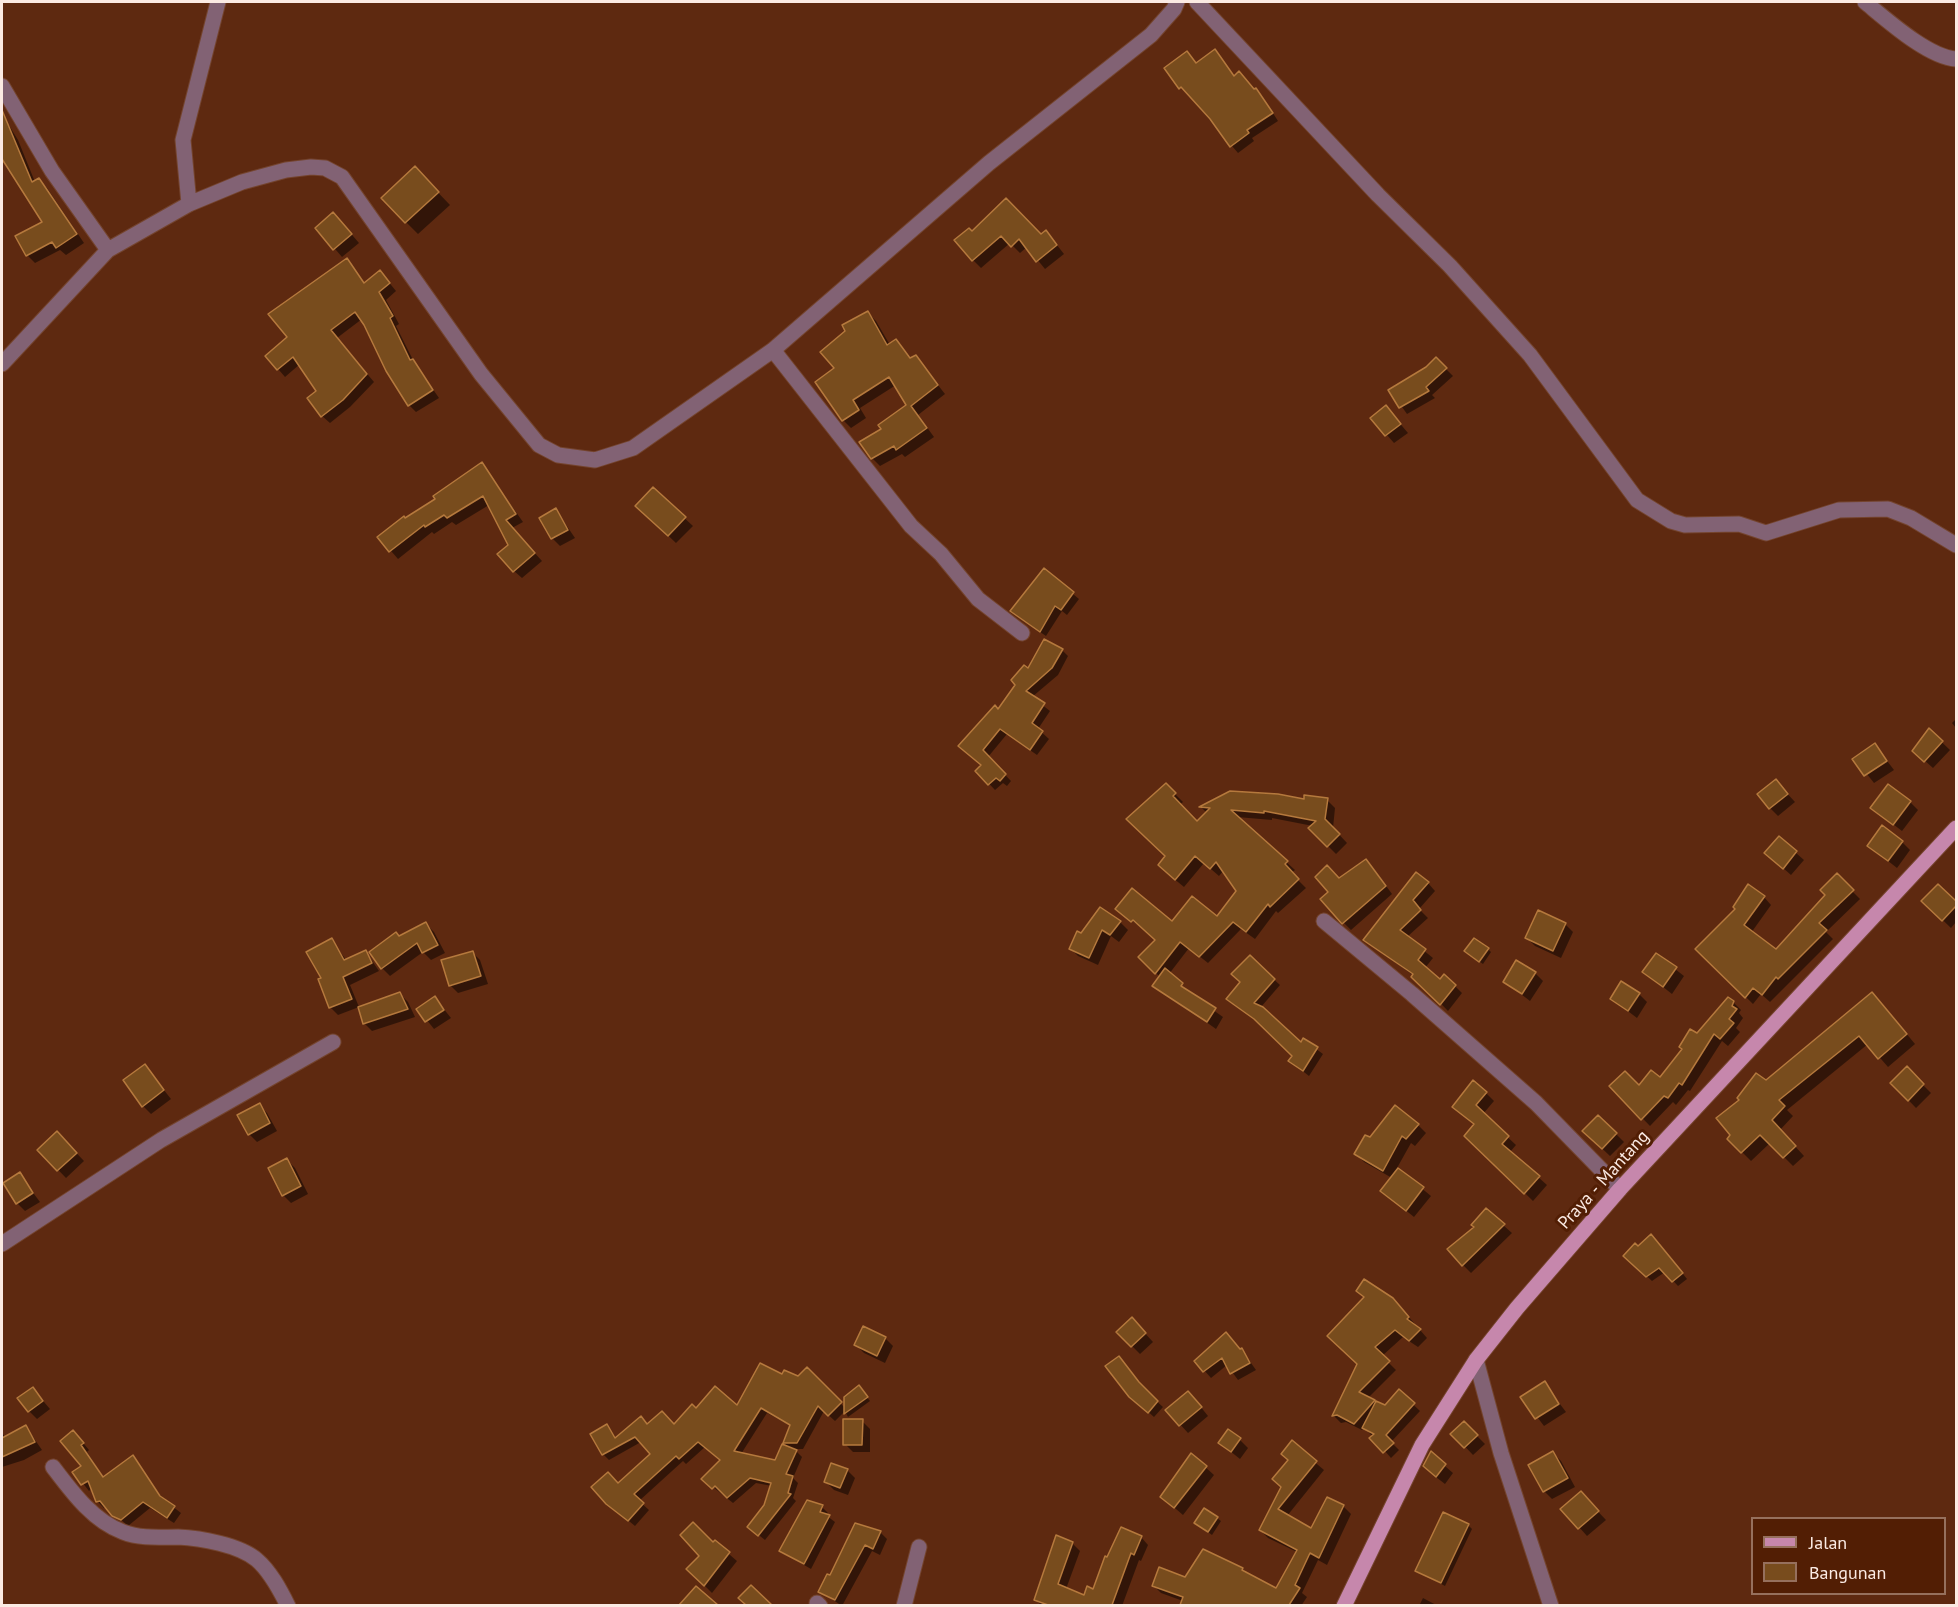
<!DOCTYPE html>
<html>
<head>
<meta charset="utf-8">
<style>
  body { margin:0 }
  #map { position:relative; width:1958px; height:1607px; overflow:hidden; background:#5e2910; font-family:"PT Sans",sans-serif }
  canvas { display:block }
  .frame { position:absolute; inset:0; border:3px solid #fbeae3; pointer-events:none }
  .legend { position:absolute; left:1751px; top:1517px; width:195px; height:78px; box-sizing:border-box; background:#521e04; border:2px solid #96705d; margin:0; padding:8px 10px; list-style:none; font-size:18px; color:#fbeae3 }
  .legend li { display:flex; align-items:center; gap:12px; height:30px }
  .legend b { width:30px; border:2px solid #96705d }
</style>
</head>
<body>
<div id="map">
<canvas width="1958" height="1607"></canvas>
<div class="frame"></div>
<ul class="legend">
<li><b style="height:8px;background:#c687ac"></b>Jalan</li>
<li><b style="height:16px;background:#784c1d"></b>Bangunan</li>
</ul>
</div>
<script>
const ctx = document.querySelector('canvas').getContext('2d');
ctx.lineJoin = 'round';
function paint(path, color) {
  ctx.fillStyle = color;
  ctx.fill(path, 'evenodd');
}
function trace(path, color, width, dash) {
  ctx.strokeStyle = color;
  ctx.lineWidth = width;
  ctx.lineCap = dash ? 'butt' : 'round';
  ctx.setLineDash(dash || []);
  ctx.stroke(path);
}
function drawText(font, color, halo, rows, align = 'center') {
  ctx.font = font + ' "PT Sans",sans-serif';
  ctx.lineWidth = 6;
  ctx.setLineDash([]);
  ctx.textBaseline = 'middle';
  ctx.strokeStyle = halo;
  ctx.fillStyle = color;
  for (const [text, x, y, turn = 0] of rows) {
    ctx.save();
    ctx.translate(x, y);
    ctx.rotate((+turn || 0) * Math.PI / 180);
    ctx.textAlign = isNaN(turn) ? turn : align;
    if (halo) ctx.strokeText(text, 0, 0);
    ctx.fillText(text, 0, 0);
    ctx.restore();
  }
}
const shadow = new Path2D(`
  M1215 51 1235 77 1262 96 1278 121 1252 138 1254 141 1238 153 1166 69 1187 53 1197 64Z
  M2 114 18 140 35 182 39 180 47 188 84 243 66 255 60 250 35 263 27 255 44 223 16 178 8 170 2 155Z
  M427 181 450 205 418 234 406 222Z
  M341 222 359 243 342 257 317 228Z
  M972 233 1041 236 1053 240 1064 254 1045 269 1027 247 1020 253 1010 243 981 268 973 260Z
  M347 259 365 284 387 280 396 291 386 300 399 324 396 326 414 362 439 398 416 412 409 405 362 319 337 338 374 382 350 407 330 423 322 416 318 391 300 364 285 377 267 356 289 338Z
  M868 313 876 321 890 345 896 340 912 359 916 357 945 394 918 415 934 437 905 457 902 454 880 466 872 458 908 405 896 385 860 408 866 418 851 428 843 420 836 368Z
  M1436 359 1453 376 1432 395 1435 398 1407 414 1390 390 1427 368Z
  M1386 407 1408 433 1394 443 1372 418Z
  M482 464 523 522 512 528 542 561 522 578 514 571 510 545 489 505 456 525 452 522 434 534 432 532 398 559 379 537 437 499Z
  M653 489 693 526 676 543 637 506Z
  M556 510 575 538 560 546 552 538Z
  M1044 570 1079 599 1067 615 1062 611 1046 636 1018 617 1033 588 1030 585Z
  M1062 650 1068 656 1058 675 1032 697 1050 711 1038 729 1049 739 1037 755 1007 734 988 757 1011 781 1007 786 1003 783 995 790 977 771 983 766 966 752 1028 671Z
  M1956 719V728L1952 723Z
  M1929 730 1950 750 1933 768 1914 751Z
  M1875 745 1894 770 1874 783 1855 759Z
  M1166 785 1183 802 1179 805 1197 823 1207 813 1201 807 1230 792 1305 801 1327 800 1335 808 1333 828 1347 843 1336 854 1310 828 1313 826 1272 818V820L1237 817 1295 870 1291 873 1306 888 1278 913 1276 911 1255 939 1241 929 1208 963 1189 948 1169 974 1189 993 1223 1017 1216 1029 1154 985 1160 977 1140 957 1157 940 1117 909 1172 923 1217 919 1238 891 1224 870 1219 876 1204 863 1184 887 1167 873Z
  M1783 789 1795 802 1778 816 1770 808Z
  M1910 802 1918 810 1902 831 1872 808Z
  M1779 838 1804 860 1791 875 1774 860Z
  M1902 842 1910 850 1897 868 1869 846Z
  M1373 868 1392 894 1351 930 1344 923 1340 880Z
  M1837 876 1860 899 1826 932 1833 939 1770 1002 1761 994 1753 1004 1697 949 1764 897 1771 905 1751 933 1776 951 1827 895Z
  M1428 883 1435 891 1419 909 1428 918 1407 937 1433 958 1425 968 1440 981 1455 986 1462 993 1448 1011 1414 976 1365 940Z
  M1938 886 1956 903V922L1951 928 1923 901Z
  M1120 922 1128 930 1119 942 1111 936 1098 965 1078 956 1070 948 1082 935Z
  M426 924 434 932 445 953 431 960 423 952 390 976 382 968 399 937Z
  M1565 924 1573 932 1561 958 1535 946 1527 938Z
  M331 940 347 961 366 952 379 971 350 985 359 1007 338 1015 330 1007Z
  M1488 949 1491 952 1483 964 1469 954Z
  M472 952 480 960 488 984 458 993 450 985Z
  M1657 955 1684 976 1672 994 1644 972Z
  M1250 958 1280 985 1261 1007 1301 1044 1304 1040 1323 1054 1309 1076 1290 1061 1294 1055 1261 1025 1228 999 1242 983Z
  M1535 973 1543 981 1530 1001 1504 981Z
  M400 994 408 1002 415 1017 372 1031 364 1023Z
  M1639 994 1647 1002 1637 1018 1612 999Z
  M435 998 451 1018 434 1029 418 1009Z
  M1733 1002 1741 1010 1739 1013 1743 1018 1736 1028 1740 1032 1728 1046 1722 1041 1690 1091 1688 1090 1676 1105 1673 1102 1650 1126 1611 1086 1639 1088 1660 1079 1698 1035Z
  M1881 1003 1915 1044 1888 1067 1868 1044 1787 1110 1793 1116 1780 1130 1804 1156 1793 1166 1770 1143 1751 1161 1729 1139 1766 1082Z
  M145 1066 171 1099 151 1114 143 1106Z
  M1907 1069 1931 1093 1916 1108 1892 1083Z
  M1486 1093 1494 1101 1483 1114 1516 1145 1510 1152 1547 1185 1533 1201 1466 1136 1476 1125 1462 1114Z
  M259 1105 267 1113 277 1131 257 1142 249 1134Z
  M1418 1125 1426 1133 1415 1146 1411 1143 1397 1168 1431 1196 1414 1217 1382 1191 1392 1178 1364 1162 1356 1154Z
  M1616 1134 1624 1142 1610 1156 1592 1139Z
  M65 1141 84 1161 66 1178 39 1150Z
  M287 1160 295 1168 308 1194 291 1203 283 1195Z
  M19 1174 40 1202 25 1211 17 1203Z
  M1486 1210 1512 1233 1471 1273 1463 1265Z
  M1656 1240 1687 1279 1678 1286 1665 1272 1652 1281 1625 1256Z
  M1358 1291 1401 1308 1427 1338 1418 1347 1403 1337 1382 1356 1396 1370 1368 1398 1385 1407 1399 1391 1420 1411 1391 1442 1399 1450 1391 1458 1365 1428 1362 1430 1346 1422 1341 1423 1334 1416 1358 1364 1365 1298Z
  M1132 1319 1153 1342 1140 1354 1118 1332Z
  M885 1338 893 1346 885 1363 864 1353 856 1345Z
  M1241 1349 1256 1370 1238 1380 1227 1365 1211 1378 1196 1361Z
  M807 1369 845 1408 862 1391 870 1401 848 1417 845 1411 835 1421 824 1411 803 1449H794L802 1457 793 1478 798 1483 793 1498 796 1501 765 1540 755 1532 772 1486 756 1483 733 1503 703 1479 721 1461 705 1447 686 1464 683 1461 639 1501 649 1510 635 1526 607 1503 618 1485 652 1454 641 1442 609 1460 603 1454 607 1426 616 1438 647 1426 674 1425 697 1410 737 1407 783 1376 798 1378ZM767 1413 791 1426 784 1443 790 1449 776 1461 741 1454Z
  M1544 1383 1566 1412 1544 1426 1522 1397Z
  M33 1389 50 1409 37 1419 29 1411Z
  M1143 1389 1163 1407 1154 1417 1137 1402Z
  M1196 1401 1208 1416 1188 1433 1167 1410Z
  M862 1421 870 1429V1452H853L845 1444Z
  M1464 1423 1485 1444 1473 1455 1453 1434Z
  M26 1427 42 1450 24 1460 2 1467V1433L6 1438Z
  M79 1438 89 1450 87 1452 104 1478 133 1457 163 1499 181 1513 174 1523 150 1508 128 1526 107 1507 104 1508 97 1501 92 1488 89 1491 74 1472 83 1466Z
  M1240 1440 1248 1448 1240 1459 1220 1443Z
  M1292 1443 1324 1470 1287 1516 1312 1530 1343 1506 1351 1514 1327 1565 1318 1560 1302 1593 1307 1597 1301 1606H1279L1273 1600 1270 1606H1182L1183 1601 1161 1593 1153 1585 1242 1569 1275 1592 1297 1552 1268 1538 1260 1530 1283 1487Z
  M1553 1453 1561 1461 1575 1487 1552 1499 1544 1491Z
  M1431 1454 1453 1473 1445 1484 1432 1474Z
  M1192 1455 1214 1475 1183 1515 1162 1497Z
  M847 1470 855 1478 848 1495 834 1490 826 1482Z
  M1588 1501 1606 1520 1587 1536 1563 1509Z
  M822 1507 828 1513 827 1516 835 1522 811 1569 780 1551Z
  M1217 1518 1221 1521 1212 1535 1196 1523Z
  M856 1525 880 1532 887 1539 880 1555 872 1551 842 1606 820 1591 830 1577Z
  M1468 1525 1472 1529 1445 1586 1417 1571Z
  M1141 1537 1148 1545 1141 1561 1139 1560 1122 1606H1042L1035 1599 1072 1543 1080 1551 1066 1589 1085 1597 1094 1591Z
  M715 1542 737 1561 712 1593 688 1569Z
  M1423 1598 1438 1606H1419Z`);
const building = new Path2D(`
  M1215 49 1234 76 1239 71 1254 89 1256 88 1273 113 1247 130 1249 133 1230 147 1210 119 1181 87 1179 89 1164 68 1187 51 1196 63Z
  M2 110 32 182 39 178 77 234 56 248 52 242 26 256 15 236 42 222 2 159Z
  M415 166 439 192 405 223 381 198Z
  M1006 198 1041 234 1046 230 1057 245 1036 262 1019 239 1011 247 1001 236 972 261 954 240 969 228 972 231Z
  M333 212 352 234 333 250 315 228Z
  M347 258 364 283 380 270 390 283 379 292 393 316 390 318 410 360 413 359 433 390 408 406 386 371 364 325 355 312 331 330 367 374 343 400 321 417 307 398 316 391 293 357 277 370 265 356 287 337 268 314Z
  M868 311 887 345 896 339 910 358 916 355 938 385 911 406 927 428 896 450 894 446 871 459 859 442 881 429 878 425 906 405 889 377 853 400 859 410 842 421 815 382 834 368 820 352 845 331 842 325Z
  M1436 357 1447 368 1426 387 1429 391 1399 408 1388 390 1426 367Z
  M1386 405 1401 424 1385 436 1370 418Z
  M482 462 516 514 506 520 535 553 513 572 497 554 508 545 483 496 447 518 444 515 425 527 424 525 389 552 377 537 404 516 405 518 435 499 433 496Z
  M653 487 686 517 668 536 635 506Z
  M556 508 568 530 551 539 539 518Z
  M1044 568 1074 592 1061 610 1055 606 1040 632 1010 611Z
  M1044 639 1063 649 1052 668 1026 691 1045 703 1032 723 1043 731 1030 750 1000 729 983 750 1006 774 1000 781 996 778 988 785 975 771 981 765 958 746 995 705 998 709 1015 685 1011 680 1024 665 1028 668Z
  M1929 728 1943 741 1924 762 1912 751Z
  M1875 743 1887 761 1864 776 1852 759Z
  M1776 779 1788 794 1769 809 1757 794Z
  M1166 783 1176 793 1173 796 1197 821 1210 808 1199 807 1230 791 1278 794 1304 799V795L1328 798 1325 819 1340 834 1327 847 1308 828 1316 821 1264 811V813L1231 810 1288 861 1285 864 1299 879 1270 907 1268 904 1246 932 1233 922 1199 957 1180 942 1155 974 1138 957 1155 940 1133 920 1131 922 1115 909 1132 888 1172 921 1192 896 1217 916 1236 891 1216 862 1210 869 1195 856 1175 880 1158 865 1165 856 1126 819Z
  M1888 784 1911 801 1893 825 1870 808Z
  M1882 825 1903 841 1888 861 1867 846Z
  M1779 836 1797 851 1783 869 1764 853Z
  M1366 859 1386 886 1342 924 1320 899 1328 892 1315 877 1327 865 1339 878Z
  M1416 872 1429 882 1413 900 1421 910 1400 930 1426 949 1418 960 1440 979 1444 974 1456 985 1440 1005 1411 977 1413 974 1363 940Z
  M1837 873 1854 890 1819 923 1827 930 1778 979 1776 977 1762 995 1753 988 1745 998 1695 949 1735 909 1733 907 1748 884 1765 896 1744 925 1776 949 1825 895 1820 890Z
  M1938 884 1956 901V906L1942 921 1921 901Z
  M1100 907 1121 921 1110 935 1102 930 1089 958 1069 949 1077 931 1081 933Z
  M1538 910 1566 923 1553 951 1525 938Z
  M426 922 438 945 422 953 417 943 381 969 369 952 396 932 399 936Z
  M332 938 344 960 366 950 372 963 343 977 352 999 329 1008 318 979 321 978 306 952Z
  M1474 938 1489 948 1479 962 1464 951Z
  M473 951 481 976 449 986 441 960Z
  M1656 953 1677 967 1663 987 1642 972Z
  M1250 955 1275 979 1254 1003 1263 1007 1301 1042 1303 1038 1318 1047 1303 1071 1288 1061 1292 1056 1254 1019 1226 999 1240 982 1231 974Z
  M1516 960 1536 972 1522 994 1503 982Z
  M1165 968 1183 983 1181 986 1216 1008 1207 1022 1152 986Z
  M1621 981 1640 993 1628 1011 1610 999Z
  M400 992 408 1009 363 1024 358 1007Z
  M1872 992 1907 1034 1878 1059 1859 1036 1779 1100 1785 1106 1772 1120 1796 1146 1783 1158 1760 1135 1741 1153 1727 1139 1730 1135 1716 1118 1739 1100 1737 1098 1756 1073 1766 1080Z
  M435 996 444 1010 425 1022 416 1009Z
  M1728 997 1734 1001 1732 1006 1737 1009 1729 1019 1734 1023 1720 1039 1714 1034 1682 1085 1679 1083 1668 1098 1664 1096 1641 1120 1609 1086 1625 1071 1639 1085 1651 1070 1660 1077 1682 1049 1679 1047 1690 1029 1697 1033Z
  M145 1064 164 1090 142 1107 123 1080Z
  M1907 1066 1924 1084 1908 1101 1890 1083Z
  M1473 1080 1487 1092 1476 1105 1509 1136 1502 1144 1540 1176 1524 1194 1464 1136 1474 1124 1452 1107Z
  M260 1103 270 1123 248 1135 237 1115Z
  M1395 1105 1419 1124 1406 1139 1402 1136 1383 1171 1354 1154 1365 1135 1370 1137Z
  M1598 1115 1617 1133 1602 1149 1582 1131Z
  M57 1131 77 1153 57 1171 37 1150Z
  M287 1158 301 1186 282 1196 268 1168Z
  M1398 1168 1424 1187 1406 1211 1380 1191Z
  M20 1172 33 1193 16 1204 3 1183Z
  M1486 1208 1505 1224 1462 1266 1447 1249 1474 1227 1471 1225Z
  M1651 1234 1683 1273 1672 1282 1659 1268 1646 1277 1623 1256 1635 1243 1638 1246Z
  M1364 1279 1393 1298 1409 1317 1407 1319 1421 1329 1409 1341 1395 1330 1375 1347 1390 1361 1359 1392 1375 1400 1354 1424 1337 1415 1332 1416 1357 1364 1327 1336 1364 1297 1356 1291Z
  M1132 1317 1146 1333 1131 1347 1116 1332Z
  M863 1326 886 1337 877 1356 854 1345Z
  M1226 1332 1240 1349 1242 1348 1250 1363 1230 1374 1222 1358 1203 1372 1194 1361Z
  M1119 1356 1139 1382 1158 1401 1148 1413 1129 1397 1105 1366Z
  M760 1363 782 1374 784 1370 798 1376 807 1367 842 1402 828 1416 818 1406 797 1443H783L790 1425 761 1408 734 1451 775 1460 782 1444 797 1450 786 1474 793 1476 788 1493 791 1494 758 1536 747 1527 764 1505 771 1483 750 1478 727 1498 715 1486 712 1489 701 1479 720 1460 698 1442 679 1459 676 1456 634 1494 644 1503 628 1521 606 1504 591 1487 608 1472 618 1483 650 1454 635 1437 602 1455 590 1434 607 1424 615 1438 641 1416 647 1424 662 1411 674 1424 692 1404 696 1408 715 1386 737 1405Z
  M1545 1381 1559 1404 1535 1419 1520 1397Z
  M859 1385 868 1397 844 1414V1397Z
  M33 1387 43 1401 28 1412 17 1398Z
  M1399 1389 1415 1403 1386 1435 1394 1443 1383 1453 1369 1438 1374 1434 1362 1428 1376 1401 1385 1405Z
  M1188 1391 1202 1407 1179 1426 1165 1410Z
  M843 1419H863L862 1445H843Z
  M1464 1421 1478 1435 1464 1448 1450 1434Z
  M26 1425 35 1442 2 1457V1438Z
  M1228 1429 1241 1438 1231 1452 1218 1443Z
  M73 1430 84 1443 81 1445 103 1477 133 1455 160 1496 175 1506 167 1518 143 1502 121 1520 112 1516 100 1501 96 1502 88 1481 81 1485 72 1472 81 1466 60 1441Z
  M1292 1440 1317 1461 1278 1509 1311 1528 1327 1497 1344 1505 1319 1558 1310 1553 1295 1585 1300 1588 1289 1605H1180L1183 1597 1152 1586 1159 1567 1185 1577 1203 1549 1243 1568 1242 1570 1276 1588 1297 1550 1259 1530 1281 1487 1272 1479 1288 1460 1281 1454Z
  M1431 1451 1446 1464 1436 1477 1423 1466Z
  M1553 1451 1568 1478 1543 1492 1528 1465Z
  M1191 1453 1207 1466 1174 1508 1160 1497Z
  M831 1463 848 1469 840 1488 824 1482Z
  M1581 1491 1599 1511 1578 1529 1560 1509Z
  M807 1500 823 1505 820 1512 830 1515 804 1564 779 1551Z
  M1204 1508 1218 1517 1208 1532 1194 1523Z
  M1443 1512 1469 1524 1441 1583 1415 1571Z
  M693 1522 713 1542 715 1540 730 1552 704 1586 686 1569 699 1556 680 1535Z
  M855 1523 881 1531 873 1549 865 1545 835 1600 818 1592 827 1574 830 1575Z
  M1121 1527 1142 1536 1134 1555 1131 1553 1112 1605H1048L1034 1600 1056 1535 1073 1542 1058 1584 1084 1595 1087 1586 1093 1589 1105 1556 1107 1557Z
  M751 1585 772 1605H746L738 1598Z
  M696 1586 718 1605H679Z`);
const minor = new Path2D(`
  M1197 2 1378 195 1450 266 1530 355 1637 500 1671 521 1685 525 1739 524 1766 533 1839 510 1888 509 1911 518 1956 545
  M1865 2C1887 20 1928 57 1956 59
  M2 86 52 171 108 250
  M189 204 183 140 218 2
  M773 350 911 526 941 554 978 599 1022 633
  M2 364 108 250 189 204 242 182 286 170 311 167 325 168 342 177 481 374 539 445 558 455 595 460 633 448 773 350 989 163 1151 35 1174 9 1177 2
  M1324 921 1412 994 1536 1103 1620 1189
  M2 1244 161 1140 333 1042
  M1476 1360 1501 1453 1551 1606
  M53 1467C72 1492 93 1521 123 1532 141 1539 160 1537 178 1537 200 1538 240 1545 257 1560 270 1571 280 1590 288 1606
  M817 1603 820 1606
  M904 1606 919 1547`);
const major = new Path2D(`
  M1344 1606 1422 1445 1476 1360 1517 1308 1620 1189 1956 828`);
const streetNames = [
  ["Praya - Mantang",1604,1180,-48]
];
paint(shadow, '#0007');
paint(building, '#784c1d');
trace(building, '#b5793d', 1.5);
trace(minor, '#74442e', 17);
trace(major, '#74442e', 17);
trace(minor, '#826274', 15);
trace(major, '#c687ac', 15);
drawText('18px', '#fbeae3', '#521e04', streetNames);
</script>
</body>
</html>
